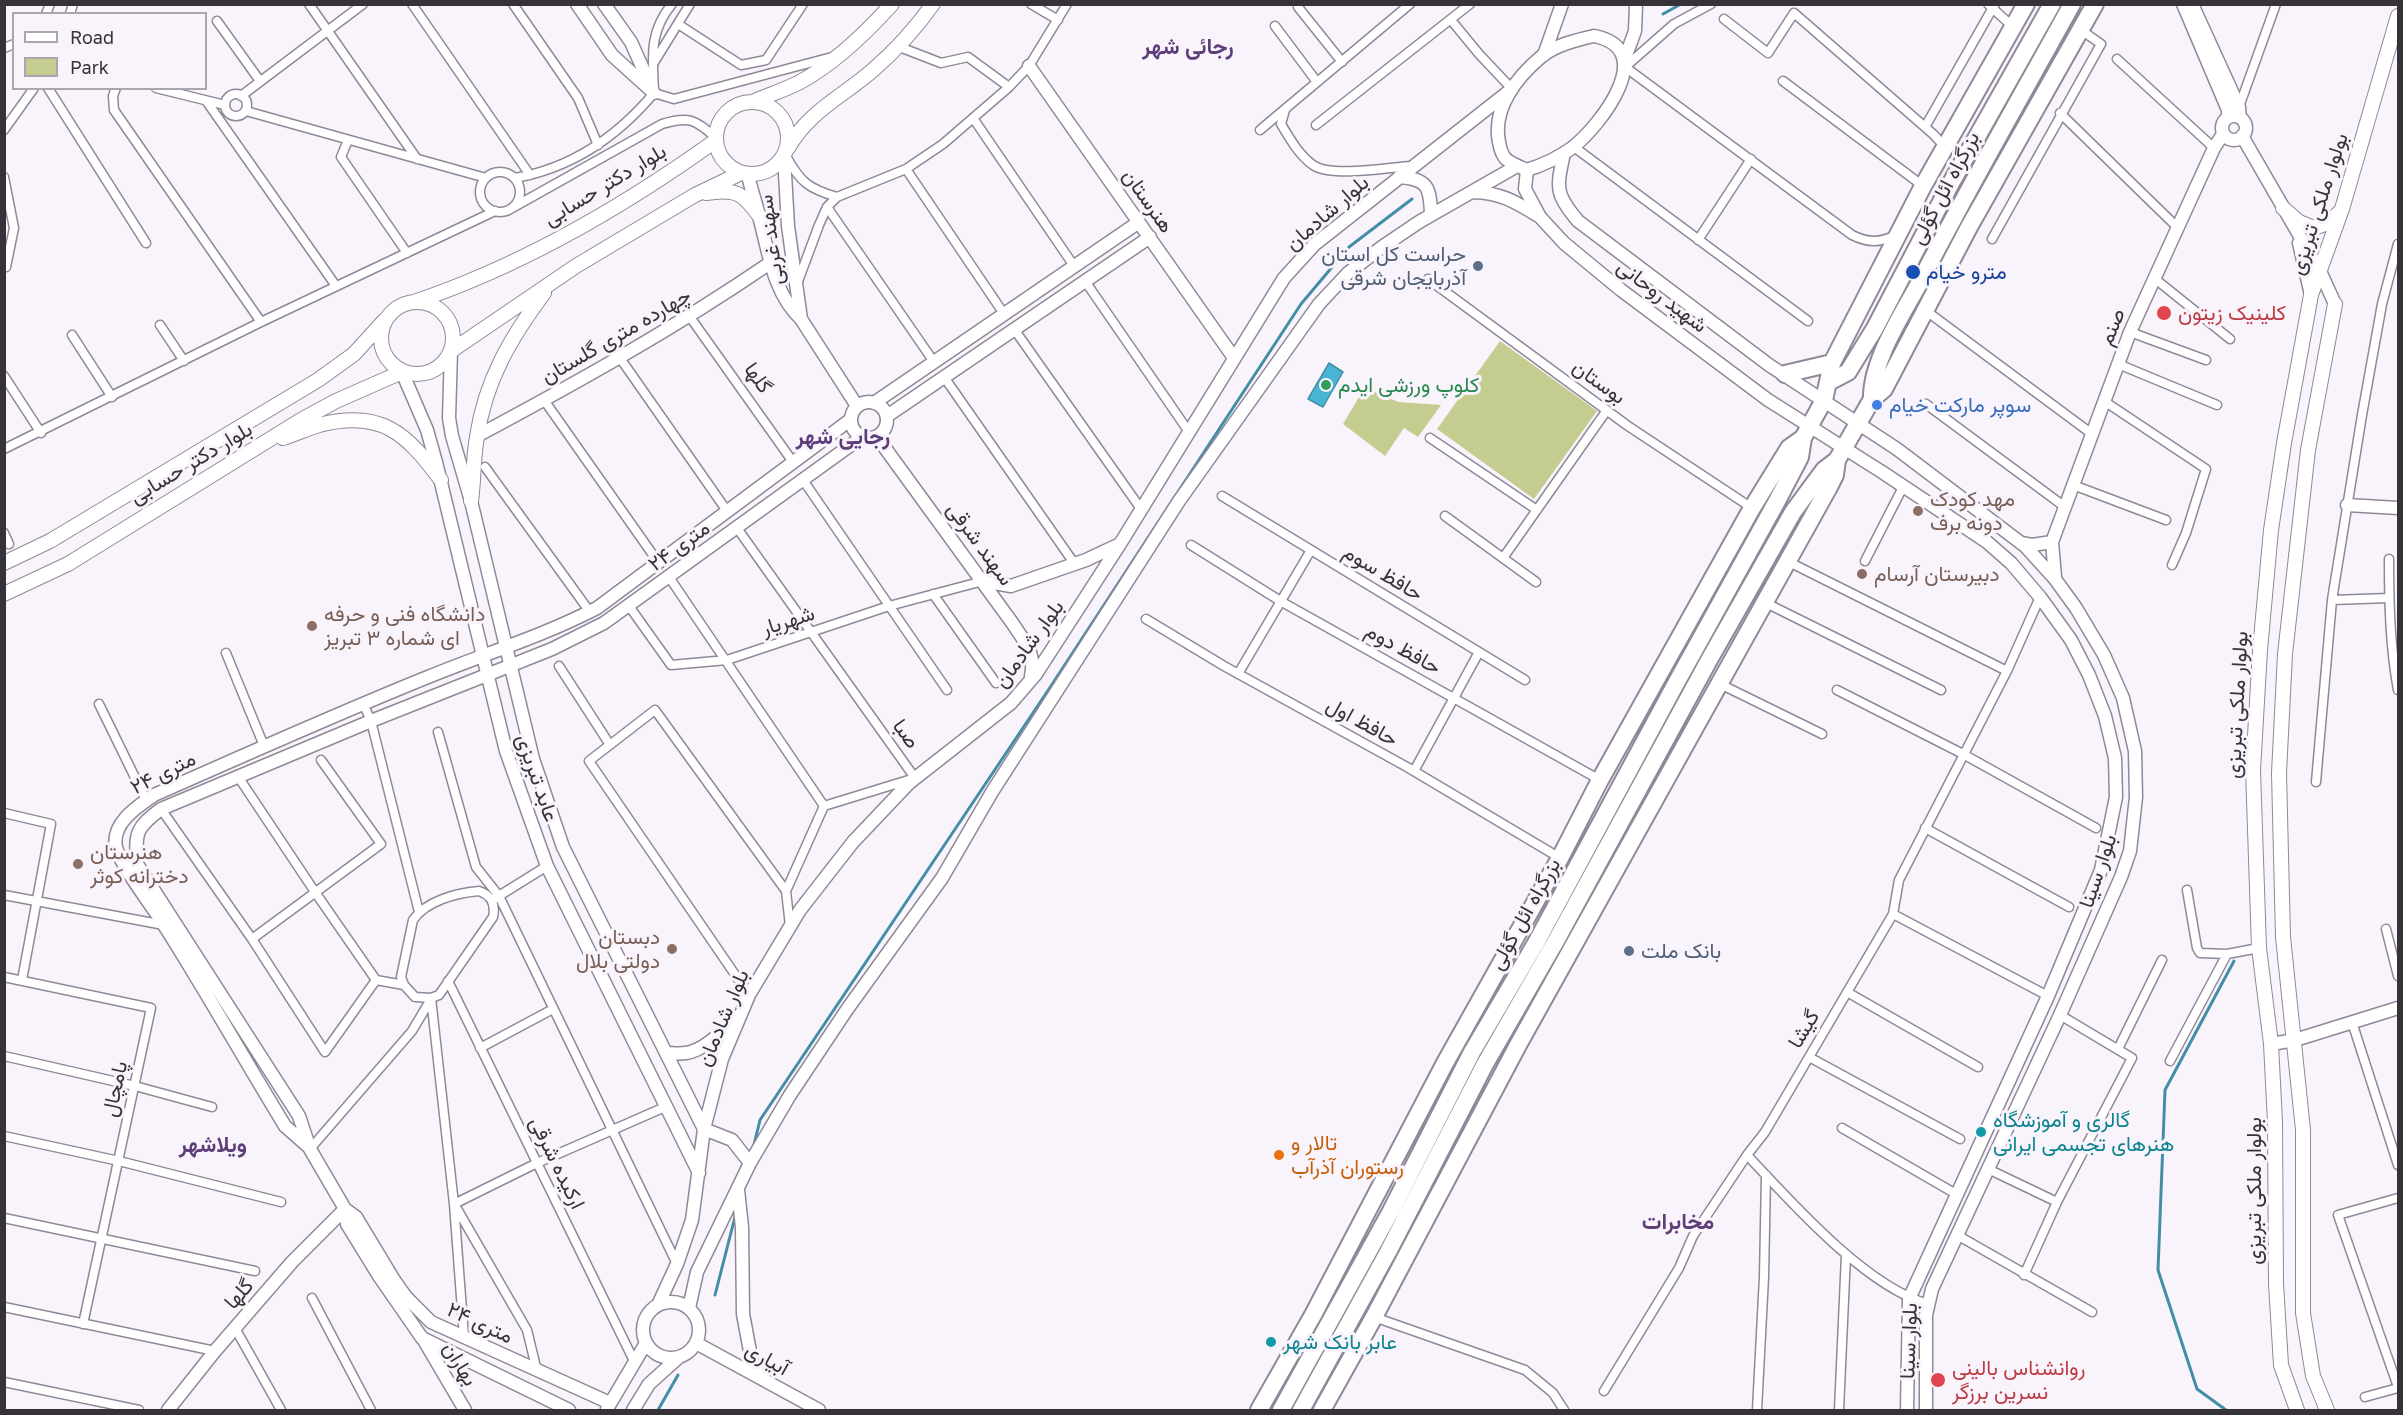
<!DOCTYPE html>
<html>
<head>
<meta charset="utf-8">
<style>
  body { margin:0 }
  #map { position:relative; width:2403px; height:1415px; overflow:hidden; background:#f9f4fc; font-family:"Golos Text",sans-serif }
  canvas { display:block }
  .frame { position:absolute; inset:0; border:6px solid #37323a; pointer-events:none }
  .legend { position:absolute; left:12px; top:12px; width:195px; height:78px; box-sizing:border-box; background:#f9f4fc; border:2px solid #aba6ae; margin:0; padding:8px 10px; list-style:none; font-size:18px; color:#37323a }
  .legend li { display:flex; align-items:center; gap:12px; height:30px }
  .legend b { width:30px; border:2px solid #aba6ae }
</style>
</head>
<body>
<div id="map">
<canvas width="2403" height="1415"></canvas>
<div class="frame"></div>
<ul class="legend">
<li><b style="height:8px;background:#fff"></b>Road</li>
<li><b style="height:16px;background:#c4cc8f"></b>Park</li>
</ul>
</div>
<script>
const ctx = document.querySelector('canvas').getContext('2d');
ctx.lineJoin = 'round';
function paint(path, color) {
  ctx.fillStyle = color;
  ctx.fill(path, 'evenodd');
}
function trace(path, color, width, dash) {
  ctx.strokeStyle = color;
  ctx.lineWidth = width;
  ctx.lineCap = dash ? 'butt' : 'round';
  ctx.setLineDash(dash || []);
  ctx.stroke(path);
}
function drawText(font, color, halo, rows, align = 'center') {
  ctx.font = font + ' "Golos Text",Vazirmatn,sans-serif';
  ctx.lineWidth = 6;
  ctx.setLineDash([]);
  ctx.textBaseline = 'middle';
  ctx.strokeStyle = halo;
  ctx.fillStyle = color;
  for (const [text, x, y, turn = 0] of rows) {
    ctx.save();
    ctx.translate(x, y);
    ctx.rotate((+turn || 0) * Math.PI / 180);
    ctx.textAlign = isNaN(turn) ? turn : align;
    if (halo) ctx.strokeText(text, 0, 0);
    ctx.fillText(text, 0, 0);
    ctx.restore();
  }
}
const green = new Path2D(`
  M1500 341 1597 411 1534 499 1437 429Z
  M1365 387 1398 402 1441 405 1418 437 1404 428 1385 456 1343 424Z`);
const water = new Path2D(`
  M1329 363 1343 372 1323 407 1308 399Z`);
const stream = new Path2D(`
  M1663 14 1681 4
  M753 1149 760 1120 1047 692 1301 304 1349 247 1412 199
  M715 1295 736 1213
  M658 1410 678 1375
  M2226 1410 2197 1389 2158 1270 2165 1090 2234 961`);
const street = new Path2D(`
  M309 4 417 159
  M412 4 530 175
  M513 4 578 98 598 145
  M1031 4 1058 20
  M1711 4 1674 24 1625 67 1852 235C1868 243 1880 243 1896 235
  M1988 4 2013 27
  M1298 7 1342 62
  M46 14 50 4
  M70 14 73 4
  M1724 19 1768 53 1794 13 1933 134 1946 148
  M1451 20 1479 54 1512 89
  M217 21 260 81
  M678 24 741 65 766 60 803 4
  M1275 26 1317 82
  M897 46 941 63 968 57 1009 87
  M4 48 14 44
  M2117 59 2214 148
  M653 64 690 4
  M1783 81 1923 186
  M48 88 146 243
  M116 88 113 96 114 110 261 322
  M156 88 225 105
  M654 93 674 99 832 57
  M225 105a11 11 0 1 1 22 0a11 11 0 1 1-22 0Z
  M241 96 363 4
  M207 102 336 286
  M2239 107 2276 4
  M1285 110 1281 124C1290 139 1299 155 1313 165 1331 178 1389 167 1412 166
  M246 111 486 178
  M2060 113 2177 227
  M973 118 1074 266
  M1316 125 1470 4
  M1925 127 1995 4
  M4 130 34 88
  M1260 130 1410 4
  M348 140 341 157 407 253
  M1574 147 1808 321
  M786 156C800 182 809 189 837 197
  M906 169 1004 314
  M480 192a20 20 0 1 1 40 0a20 20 0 1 1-40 0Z
  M4 177 14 228 6 267
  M515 178C572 168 617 137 654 93 653 58 648 33 672 4
  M514 207 662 124C688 116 695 119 715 137
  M827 207 934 362
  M1992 239 2101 44 2081 30
  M1698 240 1751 159
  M2154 278 2230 339
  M1428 279 1628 426 1752 508
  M1085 281 1189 432
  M797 284 819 225 827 207 837 197 906 169 943 144 1009 87 1029 66 1067 4
  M1925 310 2092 434
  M690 317 793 462
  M160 325 184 361
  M1014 329 1141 509
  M2130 332 2206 360
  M72 335 112 397
  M620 358 727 511
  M2118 364 2217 405
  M4 376 41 433
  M944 377 1074 563
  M544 400 658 562
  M2104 401 2206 469 2186 533 2172 565
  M1926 404 2065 507
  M1430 438 1537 510
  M4 449 261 322 495 211
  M485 467 590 612
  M803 480 947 690
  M2073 485 2166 520
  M1222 496 1525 680
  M1445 516 1536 582
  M737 528 915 778 824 806 786 891 790 926
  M4 533 9 544
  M1191 545 1282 602 1600 780
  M1503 558 1607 410
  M2389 559C2389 603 2390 647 2398 690
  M1787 561 2007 671
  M1865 561 1903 487
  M669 577 824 806
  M933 594 996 683
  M2332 600 2389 598
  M1764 602 1941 690
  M629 606 671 665 727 660 889 606 983 581
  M1146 619 1224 666 1407 767 1560 858
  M226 653 264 746
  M559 666 610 745
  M1238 674 1311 550
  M1720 684 1822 734
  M1837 690 1963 754 2096 828
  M363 703 371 721 419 912
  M99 704 146 800
  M438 732 476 867 499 896 677 1264
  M1414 771 1479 652
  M239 778 315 892 376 980 404 985
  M2316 782 2332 600 2362 415 2382 304 2398 244
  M161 809 252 939 325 1052 376 980
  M4 813 51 824 22 980
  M1925 828 2069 907
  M2187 890 2197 948 2200 953 2227 954 2259 948
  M479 891C491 895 496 904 493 917L439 995 431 998 415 997 404 985 401 977 413 920C426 901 456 893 479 891Z
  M4 895 164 925
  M494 899 547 866
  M1893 914 2048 996
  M2386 929 2398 976
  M252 939 381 844 321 760
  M4 977 151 1008 83 1324
  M448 981 634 1361
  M1847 992 1978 1067
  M749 995 589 761 655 710 786 891
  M431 998 454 1204 464 1337
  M2352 1022 2398 1165
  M480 1048 553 1009
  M2118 1049 2162 960
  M4 1056 135 1086 212 1107
  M1809 1057 1960 1139
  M2170 1061 2227 954
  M1842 1128 1956 1194
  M4 1136 119 1161 281 1202
  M310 1149 412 1031 431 999
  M1747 1155C1791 1202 1866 1287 1928 1304
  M1988 1169 2057 1202
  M2398 1198 2338 1215 2398 1387
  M454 1204 537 1163 665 1107
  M456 1207 527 1330 537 1371
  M4 1218 255 1271
  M1957 1235 2092 1312
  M2024 1275 2057 1202 2132 1058 2060 1015
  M312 1298 371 1410
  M4 1307 215 1351
  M1374 1317 1525 1370 1553 1393 1564 1410
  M235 1328 281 1410
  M4 1382 139 1410
  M1604 1391 1679 1268 1693 1236 1747 1155 1765 1132 1893 914 1899 880 2007 671 2040 597
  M2365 1397 2398 1388
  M1757 1410 1764 1277 1766 1175
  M1839 1410 1846 1255`);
const secondary = new Path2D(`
  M577 4 612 55 654 93
  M604 4 631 42 652 89
  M2183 4 2228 110V117
  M2192 4 2239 107 2240 118
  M1594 36C1660 49 1601 125 1572 148 1558 158 1543 165 1527 170 1520 167 1512 164 1506 159 1502 155 1500 148 1499 142 1492 108 1517 77 1542 56 1556 45 1576 40 1594 36Z
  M1544 55 1562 4
  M1624 61 1635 31 1636 4
  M1029 66 1234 358
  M2222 128a12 12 0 1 1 24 0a12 12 0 1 1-24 0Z
  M2242 136 2320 271 2335 304
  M1564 153C1557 187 1554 193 1578 221L1769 365 1897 449 2025 546 2055 579 2076 608 2104 655 2123 698 2135 751 2136 797 2130 851 2121 877 2060 1015 1932 1289 1926 1315V1410
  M784 156 788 226 801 319
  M1527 170 1525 189 1540 217 1564 243 1621 290 1768 400 1882 472 1987 542 2011 563 2040 597 2071 640 2089 675 2105 716 2115 758 2116 797 2101 870 2048 996 1909 1299 1907 1410
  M748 175C751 190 757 205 760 220 769 254 774 294 801 319L857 406
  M1399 177C1428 179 1430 187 1431 214
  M1473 192C1501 193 1514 201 1537 215
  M2299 243 2311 295
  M451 351 449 418 452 436 471 501 533 759 563 847 704 1129 732 1140 750 1163
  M402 372 427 430 436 462 506 751 547 866 699 1173
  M851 420a18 18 0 1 1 36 0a18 18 0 1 1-36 0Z
  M874 403 1139 222
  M887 416 1150 237
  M477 436C578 382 675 328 770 263
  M877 437 1013 624C1025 643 1036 652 1031 676
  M2347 505 2398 508
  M2021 543 2032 545 2052 542
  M2055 577 2052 542 2130 332 2214 148 2223 134
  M983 581 1011 586 1086 560 1118 545
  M2271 1044 2295 1040 2398 1008
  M666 1053C672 1053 679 1054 686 1053 706 1050 724 1029 738 1016
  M310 1148 285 1126C244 1059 206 991 164 925 153 907 120 865 116 847 111 823 138 806 154 795 245 755 336 714 428 677 484 654 543 636 597 608L850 420
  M738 1190 742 1227 743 1314 752 1362 766 1381
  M345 1209 356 1217 394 1280 406 1297 431 1322 610 1403
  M643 1330a28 28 0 1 1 56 0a28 28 0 1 1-56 0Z
  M658 1305 677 1264 692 1220 704 1129 722 1059 749 995 800 910 853 842 909 783 1011 703 1036 674 1120 544 1284 278 1315 244 1512 89
  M689 1308 697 1272 750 1163 790 1095 848 1008 942 878 992 792 1179 501 1319 304 1348 273 1382 247 1419 222 1517 166
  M422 1337 465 1410
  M696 1343 819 1410
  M607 1409 646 1343
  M168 1410 215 1351 292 1262 345 1209
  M569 1410 422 1338 379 1276 347 1224 345 1209 310 1149 299 1116 137 864C135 832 136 828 161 809L371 721 552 649 604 623 862 437
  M633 1410 649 1384 679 1357`);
const primary = new Path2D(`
  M716 138a36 36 0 1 1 72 0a36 36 0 1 1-72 0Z
  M752 102C768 95 785 90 800 82 835 63 865 34 892 4
  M788 148C809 111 842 97 873 70 895 51 916 28 933 4
  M706 193C736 188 743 193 760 217
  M2283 208 2299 222 2314 228 2328 223 2341 211
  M381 338a36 36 0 1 1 72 0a36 36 0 1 1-72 0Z
  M414 302C521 266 623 207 715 141
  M451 351 576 266 695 195 741 173
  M283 438C295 434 307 429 319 425 381 409 406 433 441 480
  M471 501C474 480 473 458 477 437 485 381 511 337 544 293
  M4 563 50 541 318 380 354 354 384 321
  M4 594 68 564 301 420 336 401 402 372
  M2297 1410 2281 1365 2276 1284 2275 1122 2271 1044 2259 948 2253 770 2260 650 2271 530 2284 443 2311 295 2342 209 2398 16
  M2327 1410 2313 1376 2303 1313V1130L2283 937 2279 773 2285 654 2308 450 2335 304`);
const highway = new Path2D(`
  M1785 374 1832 363
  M1829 382 1848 372 1875 328 1951 183 2052 4
  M1872 399C1871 360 1904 312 1922 278 1970 185 2022 95 2072 4
  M1259 1410 1313 1315 1445 1063 1560 858 1600 780 1752 508 1789 448 1803 438 1824 400 1832 363 1923 186 2026 4
  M1281 1410 1391 1211 1472 1052 1536 943 1674 687 1777 501 1800 457 1803 438
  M1301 1410 1388 1252 1485 1064 1557 939 1709 660 1793 512 1824 470 1837 460
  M1322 1410 1374 1317 1518 1045 1829 487 1835 475 1837 460 1872 399 1884 389 1969 227 2095 4`);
const markers = [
  [1478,266,6,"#5c6f8a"],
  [1913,272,8,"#1a4fb4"],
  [2164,313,8,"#e0444e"],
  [1326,385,6,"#2e9e5b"],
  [1877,405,6,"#3f7fe0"],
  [1918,511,6,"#8d6e63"],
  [1862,574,6,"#8d6e63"],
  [312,626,6,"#8d6e63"],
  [78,864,6,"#8d6e63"],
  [672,949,6,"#8d6e63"],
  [1629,951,6,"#5c6f8a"],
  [1981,1132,6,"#0f9aa8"],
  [1279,1155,6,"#e8710a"],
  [1271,1342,6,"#0f9aa8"],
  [1938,1380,8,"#e0444e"]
];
const streetNames = [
  ["بلوار دکتر حسابی",605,185,-31],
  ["بزرگراه ائل گؤلی",1945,188,-62],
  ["هنرستان",1148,201,55],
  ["بولوار ملکی تبریزی",2319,204,-72],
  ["بلوار شادمان",1327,213,-41],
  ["سهند غربی",771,240,-97],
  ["شهید روحانی",1662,296,37],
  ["صنم",2112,327,-68],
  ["چهارده متری گلستان",616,336,-30],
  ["گلها",758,378,55],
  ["بوستان",1599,382,36],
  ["بلوار دکتر حسابی",191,463,-31],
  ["سهند شرقی",980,544,54],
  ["۲۴ متری",679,546,-36],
  ["حافظ سوم",1383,573,31],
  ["شهریار",788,621,-18],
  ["بلوار شادمان",1029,644,-54],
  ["حافظ دوم",1403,649,29],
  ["بولوار ملکی تبریزی",2237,705,-87],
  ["حافظ اول",1362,722,29],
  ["صبا",906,734,55],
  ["۲۴ متری",163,773,-27],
  ["عابد تبریزی",537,778,71],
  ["بلوار سینا",2098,871,-71],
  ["بزرگراه ائل گؤلی",1525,914,-61],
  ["بلوار شادمان",723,1018,-67],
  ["گیشا",1804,1029,-59],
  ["پامچال",115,1089,-78],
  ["ارکیده شرقی",557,1163,64],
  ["بولوار ملکی تبریزی",2254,1191,-90],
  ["گلها",239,1294,-49],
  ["۲۴ متری",480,1323,25],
  ["بلوار سینا",1909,1341,-88],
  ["آبیاری",767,1359,29],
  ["بهاران",460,1364,59]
];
const serviceNames = [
  ["حراست کل استان",1466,254],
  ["آذربایجان شرقی",1466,278],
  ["بانک ملت",1641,951,"left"]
];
const transitNames = [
  ["مترو خیام",1926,272]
];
const healthNames = [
  ["کلینیک زیتون",2178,313],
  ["روانشناس بالینی",1952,1368],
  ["نسرین برزگر",1952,1392]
];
const leisureNames = [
  ["کلوپ ورزشی ایدم",1338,385]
];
const shopNames = [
  ["سوپر مارکت خیام",1889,405]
];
const educationNames = [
  ["مهد کودک",1930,499],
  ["دونه برف",1930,523],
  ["دبیرستان آرسام",1874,574],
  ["دانشگاه فنی و حرفه",324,614],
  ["ای شماره ۳ تبریز",324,638],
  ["هنرستان",90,852],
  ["دخترانه کوثر",90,876],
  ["دبستان",660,937,"right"],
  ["دولتی بلال",660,961,"right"]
];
const cultureNames = [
  ["گالری و آموزشگاه",1993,1120],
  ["هنرهای تجسمی ایرانی",1993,1144],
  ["عابر بانک شهر",1283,1342]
];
const foodNames = [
  ["تالار و",1291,1143],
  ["رستوران آذرآب",1291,1167]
];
const neighbourhoodNames = [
  ["رجائی شهر",1188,47],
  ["رجایی شهر",843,437],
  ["ویلاشهر",213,1145],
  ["مخابرات",1678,1222]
];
paint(green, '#c4cc8f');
paint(water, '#48b5d5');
trace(water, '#438ea6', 1.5);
trace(stream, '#438ea6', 3);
trace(street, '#918799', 11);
trace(secondary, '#918799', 15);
trace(primary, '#918799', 16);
trace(highway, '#918799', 20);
trace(street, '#fff', 8);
trace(secondary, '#fff', 12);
trace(primary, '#fff', 14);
trace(highway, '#fff', 16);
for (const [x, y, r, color] of markers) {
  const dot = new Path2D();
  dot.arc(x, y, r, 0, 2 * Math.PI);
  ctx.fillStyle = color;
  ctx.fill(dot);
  trace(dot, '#f9f4fc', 2);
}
drawText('21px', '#37323a', '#f9f4fc', streetNames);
drawText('21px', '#4e5e75', '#f9f4fc', serviceNames, 'right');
drawText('21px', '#164399', '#f9f4fc', transitNames, 'left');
drawText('21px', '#be3a42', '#f9f4fc', healthNames, 'left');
drawText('21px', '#27864d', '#f9f4fc', leisureNames, 'left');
drawText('21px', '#366cbe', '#f9f4fc', shopNames, 'left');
drawText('21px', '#785e54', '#f9f4fc', educationNames, 'left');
drawText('21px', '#0d838f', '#f9f4fc', cultureNames, 'left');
drawText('21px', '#c56008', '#f9f4fc', foodNames, 'left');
drawText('bold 22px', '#5e3e79', '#f9f4fc', neighbourhoodNames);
</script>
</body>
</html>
